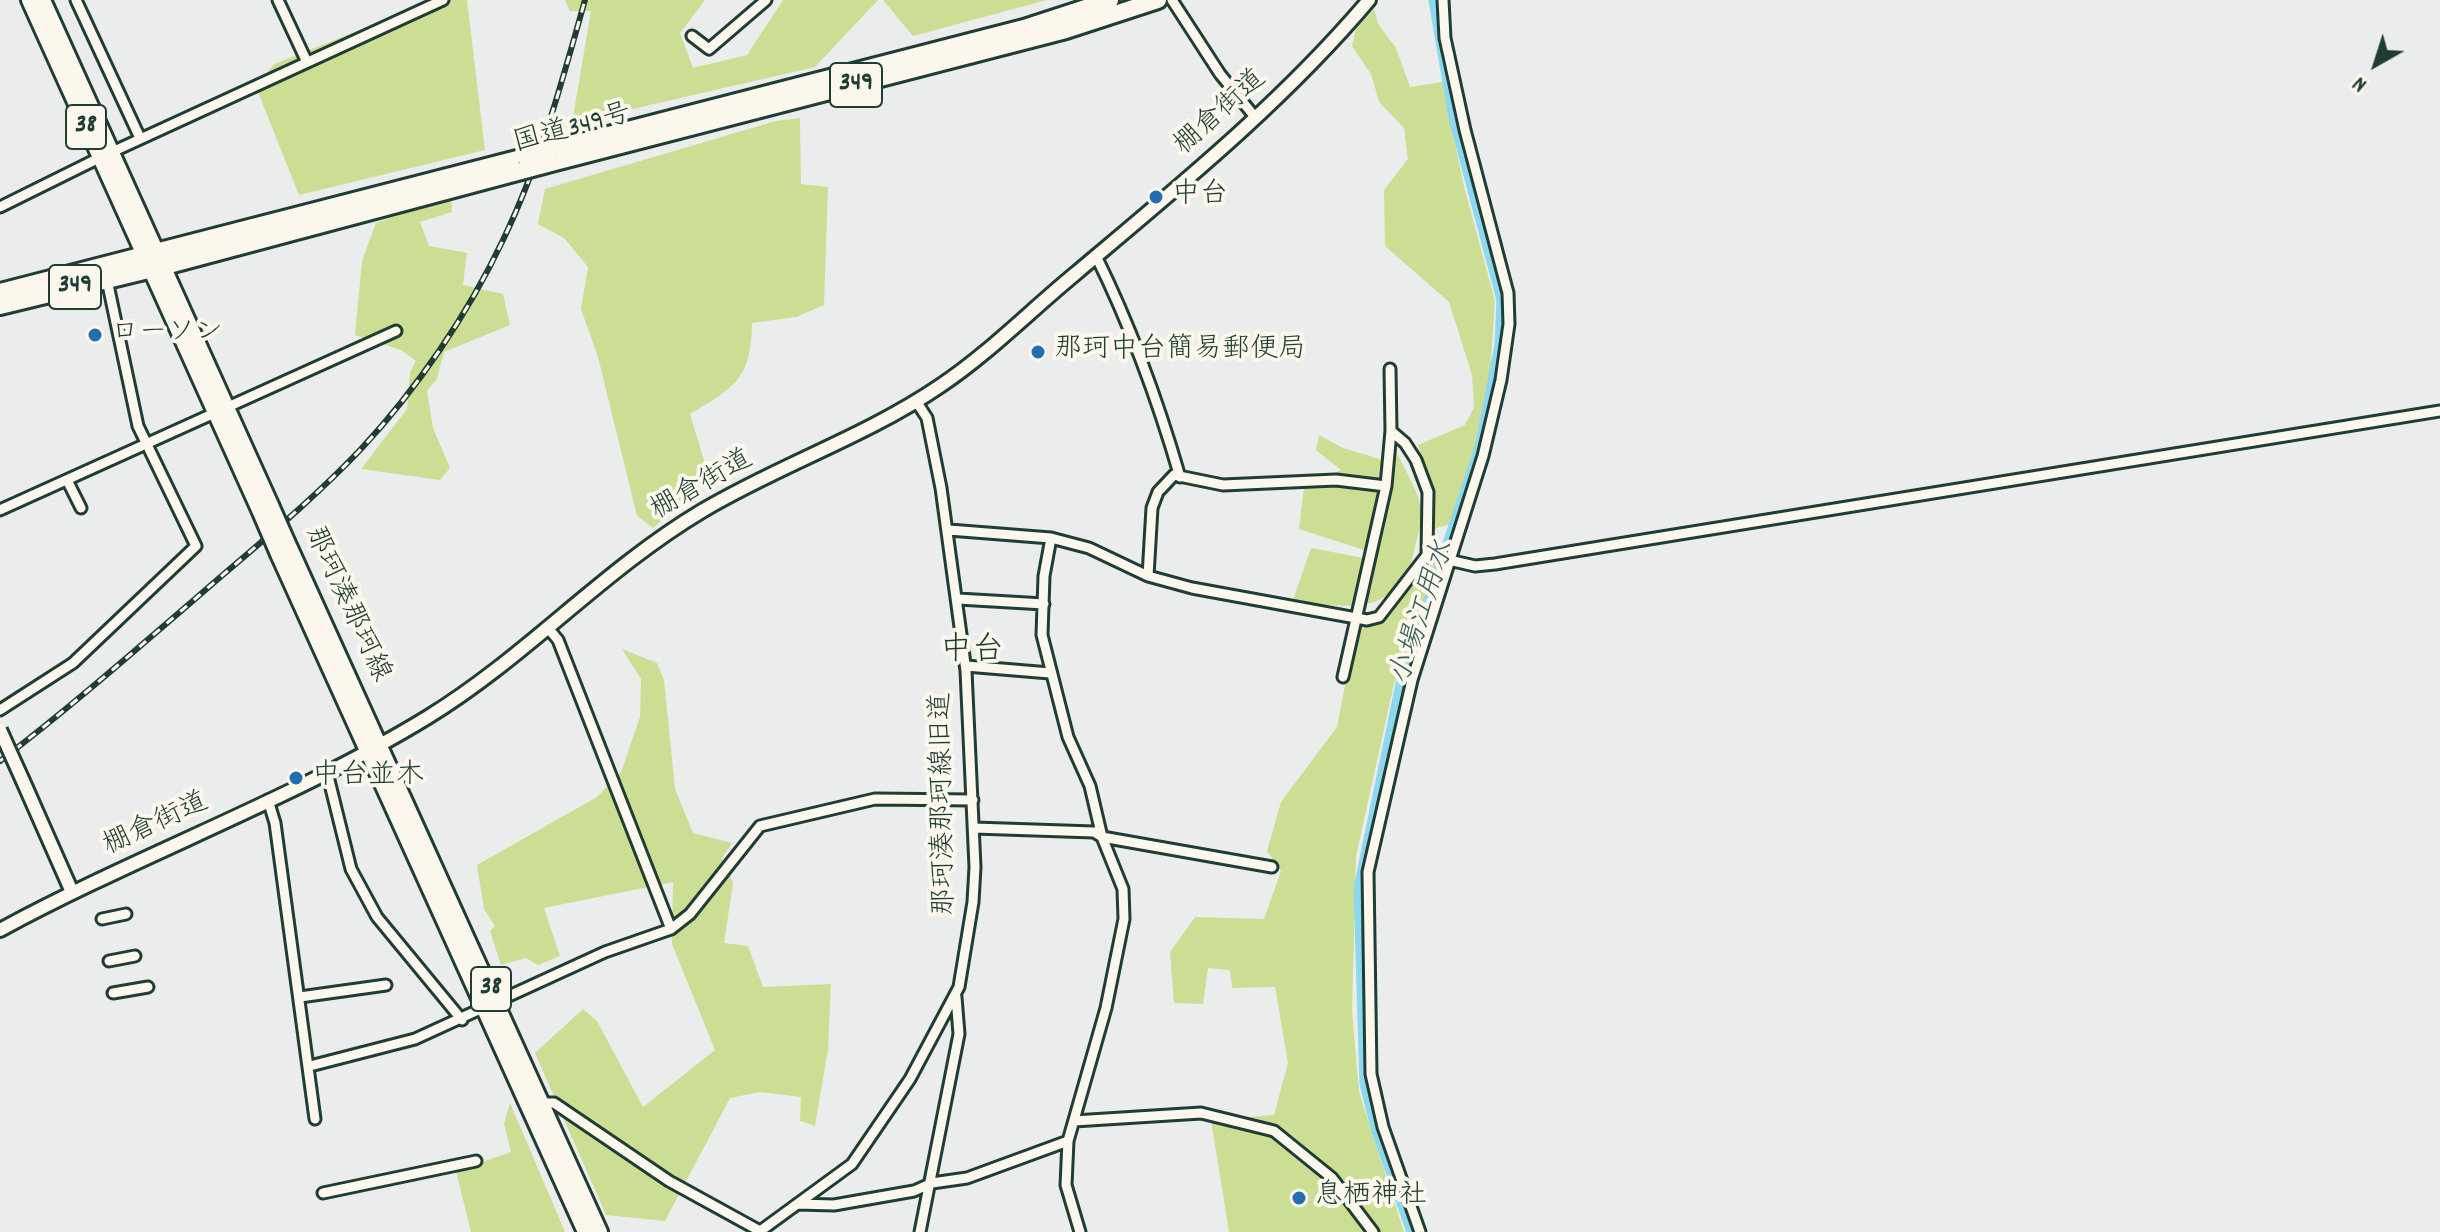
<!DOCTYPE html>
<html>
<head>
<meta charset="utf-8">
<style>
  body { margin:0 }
  #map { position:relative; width:2440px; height:1232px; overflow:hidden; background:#ebecec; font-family:Dekko,sans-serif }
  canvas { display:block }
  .north { position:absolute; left:2336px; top:24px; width:80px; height:80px; -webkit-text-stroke:6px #fbf7ec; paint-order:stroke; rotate:219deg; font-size:22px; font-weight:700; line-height:32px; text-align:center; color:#1f3d34 }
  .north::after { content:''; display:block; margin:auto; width:28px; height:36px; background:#1f3d34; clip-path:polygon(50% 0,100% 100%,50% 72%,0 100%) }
</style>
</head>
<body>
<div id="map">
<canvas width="2440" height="1232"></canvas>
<div class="north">N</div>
</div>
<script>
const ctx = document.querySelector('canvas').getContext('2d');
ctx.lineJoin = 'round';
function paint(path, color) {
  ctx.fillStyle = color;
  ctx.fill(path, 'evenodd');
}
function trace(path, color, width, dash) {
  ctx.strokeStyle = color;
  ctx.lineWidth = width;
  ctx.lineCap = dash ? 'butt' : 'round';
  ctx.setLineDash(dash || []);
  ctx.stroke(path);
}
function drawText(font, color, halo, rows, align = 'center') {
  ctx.font = font + ' Dekko,"Klee One",sans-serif';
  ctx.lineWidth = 8;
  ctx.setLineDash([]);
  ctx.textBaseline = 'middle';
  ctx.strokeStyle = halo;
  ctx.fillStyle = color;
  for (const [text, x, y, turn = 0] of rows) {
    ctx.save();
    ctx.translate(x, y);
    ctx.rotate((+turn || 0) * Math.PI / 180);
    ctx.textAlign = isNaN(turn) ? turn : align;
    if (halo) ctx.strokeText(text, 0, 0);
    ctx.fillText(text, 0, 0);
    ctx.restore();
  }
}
const green = new Path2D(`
  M435 0H467L485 150 299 195 256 87 274 64Z
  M565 0H705L680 33 693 68 747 55 783 0H878L815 67 572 123 591 11H570Z
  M883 0H1047L913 36Z
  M1374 9 1378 24 1396 48 1410 87 1442 82 1464 186 1495 301 1490 374 1475 448 1452 524 1432 529 1431 491 1418 445 1465 425 1474 408 1472 375 1449 302 1385 246 1384 190 1408 159 1404 128 1379 102 1371 74 1352 46 1356 29Z
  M800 118 801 184 828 187 824 305 796 317 752 323C751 378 736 387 690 414L710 480 653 528 637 516 598 357 581 309 588 267 564 238 538 224 545 189 776 121Z
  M451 195 452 212 420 222 429 246 467 253 463 285 503 294 510 325 444 352 437 379 427 391 433 428 450 468 440 480 361 469 407 409 410 372 416 361 401 350 355 335 362 261 376 223Z
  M1319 435 1343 448 1383 460 1382 495 1367 551 1299 529 1304 487 1341 470 1316 450Z
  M1397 453C1405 470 1419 492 1421 510 1423 521 1417 537 1415 547 1401 617 1349 609 1293 600L1311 548 1375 560Z
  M1431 565 1438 567 1394 684 1356 856 1352 1011 1359 1092 1404 1232H1229L1211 1120 1274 1115 1288 1063 1275 987 1232 988 1230 970 1208 968 1203 1004 1174 1003 1170 952 1195 917 1264 919 1281 871 1267 851 1281 802 1337 727 1356 629 1381 622Z
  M622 649 657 663 664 680 675 789 693 833 732 843 722 858 733 883 724 943 748 946 763 987 831 984 828 1050 815 1126 800 1121 801 1097 760 1092 730 1098 665 1221 606 1215 535 1053 583 1009 597 1021 643 1107 715 1050 672 944 673 882 544 908 560 956 538 965 526 958 501 965 490 931 495 926 484 909 477 865 597 797 621 772 640 717 641 679Z
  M510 1103 565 1232H471L456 1171 511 1152 504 1124Z`);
const canal = new Path2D(`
  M1412 1232 1377 1131 1365 1084 1359 888 1401 684 1480 448 1500 345 1502 300 1454 118 1434 0`);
const street = new Path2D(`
  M76 0 140 138
  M278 0 306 60
  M1172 0 1220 74 1255 117
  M692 36 709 49 766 0
  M112 152 443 0
  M0 207 99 158
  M1096 256C1131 327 1158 401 1180 477
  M67 480 81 508
  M0 510 396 331
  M949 530 1051 538 1089 548 1148 576 1192 588 1367 620 1379 617 1427 555 1428 492 1416 460 1405 443 1391 431
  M1051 538 1044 576 1042 635 1068 737 1090 786 1102 837 1123 889 1124 919 1106 1008 1068 1141 1066 1185 1080 1232
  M1427 555 1475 566 1495 564 2440 411
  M1148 576 1152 508 1158 492 1174 475 1223 485 1336 480 1386 486
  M958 599 1044 604
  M548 628 558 640 671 929
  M966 666 1050 673
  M1343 677 1386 486 1391 431 1390 369
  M0 710 73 663 196 546 138 426 107 280
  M327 772 351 869 377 917 462 1020
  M268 800 275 823 315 1119
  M974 828 1094 832 1102 837 1272 867
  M102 919 126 914
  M109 961 135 956
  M113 993 148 987
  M300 997 386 985
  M310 1066 415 1039 605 952 671 929 690 914 760 826 875 799 973 800
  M542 1103H554L669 1181 760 1231
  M1074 1121 1201 1113 1274 1131 1332 1178 1373 1232
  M323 1193 476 1161
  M797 1204 834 1205 914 1191 932 1183 967 1178 1068 1141
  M759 1232 852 1164 910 1079 959 987 973 902 975 867 966 671 941 488 927 418 916 401
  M920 1232 959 1034 956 997
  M1420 1232 1383 1127 1371 1074 1368 872 1412 680 1483 456 1501 380 1509 324 1508 293 1465 130 1445 38 1443 0`);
const secondary = new Path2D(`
  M23 781 72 892
  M0 930C140 854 292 800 428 717 526 657 603 570 702 511 779 465 865 437 940 386 988 354 1030 311 1075 274 1177 188 1283 102 1369 0`);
const primary = new Path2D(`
  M29 0 260 512
  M43 0 271 505
  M290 548 600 1232
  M278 554 585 1232`);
const highway = new Path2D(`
  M554 149 1024 28 1110 0
  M551 163 1066 30 1158 0
  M0 292 525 157
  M0 306 165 266 521 171`);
const rail = new Path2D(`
  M0 761C67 710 131 654 195 599 251 550 310 503 361 449 417 389 468 314 503 240 540 163 562 82 585 0`);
const secondaryBridge = new Path2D(`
  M0 730 23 781`);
const primaryBridge = new Path2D(`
  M271 505 290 548
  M260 512 278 554`);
const highwayBridge = new Path2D(`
  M525 157 554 149
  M521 171 551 163`);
const markers = [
  [1156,197,8,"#1f6fb2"],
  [95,335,8,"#1f6fb2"],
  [1038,352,8,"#1f6fb2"],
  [296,778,8,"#1f6fb2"],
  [1299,1198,8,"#1f6fb2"]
];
const shields = [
  [856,85,52],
  [86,127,40],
  [75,287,52],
  [491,989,40]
];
const shieldNames = [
  ["349",856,85],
  ["38",86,127],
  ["349",75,287],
  ["38",491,989]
];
const streetNames = [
  ["棚倉街道",1222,114,-42],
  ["国道349号",573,131,-15],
  ["棚倉街道",703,487,-30],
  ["那珂湊那珂線",345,605,65],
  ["那珂湊那珂線旧道",946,804,-91],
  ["棚倉街道",157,826,-25]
];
const poiNames = [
  ["中台",1172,197],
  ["ローソン",111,335],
  ["那珂中台簡易郵便局",1054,352],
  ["中台並木",312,778],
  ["息栖神社",1315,1198]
];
const waterNames = [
  ["小場江用水",1425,614,-72]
];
const quarterNames = [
  ["中台",972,654]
];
paint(green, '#ccde93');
trace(canal, '#8dd8ed', 11);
trace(street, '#1f3d34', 15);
trace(secondary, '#1f3d34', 18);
trace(primary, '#1f3d34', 20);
trace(highway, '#1f3d34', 22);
trace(street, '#fbf7ec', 9);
trace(secondary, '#fbf7ec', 12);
trace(primary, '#fbf7ec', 14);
trace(highway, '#fbf7ec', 16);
trace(rail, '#1f3d34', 6);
trace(rail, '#fbf7ec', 3, [9]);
trace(secondaryBridge, '#1f3d34', 18, []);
trace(primaryBridge, '#1f3d34', 20, []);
trace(highwayBridge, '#1f3d34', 22, []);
trace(secondaryBridge, '#fbf7ec', 12);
trace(primaryBridge, '#fbf7ec', 14);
trace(highwayBridge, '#fbf7ec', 16);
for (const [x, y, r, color] of markers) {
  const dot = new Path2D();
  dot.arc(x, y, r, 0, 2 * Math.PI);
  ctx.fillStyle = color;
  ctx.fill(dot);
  trace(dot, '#fbf7ec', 3);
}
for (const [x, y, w] of shields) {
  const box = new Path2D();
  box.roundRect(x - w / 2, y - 22, w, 44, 6);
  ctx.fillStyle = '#fbf7ec';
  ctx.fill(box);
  trace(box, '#1f3d34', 2);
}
drawText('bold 26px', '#1f3d34', null, shieldNames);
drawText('28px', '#1f3d34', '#fbf7ec', streetNames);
drawText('28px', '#1f3d34', '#fbf7ec', poiNames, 'left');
drawText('italic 30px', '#355c59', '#fbf7ec', waterNames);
drawText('32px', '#1f3d34', '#fbf7ec', quarterNames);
</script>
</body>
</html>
